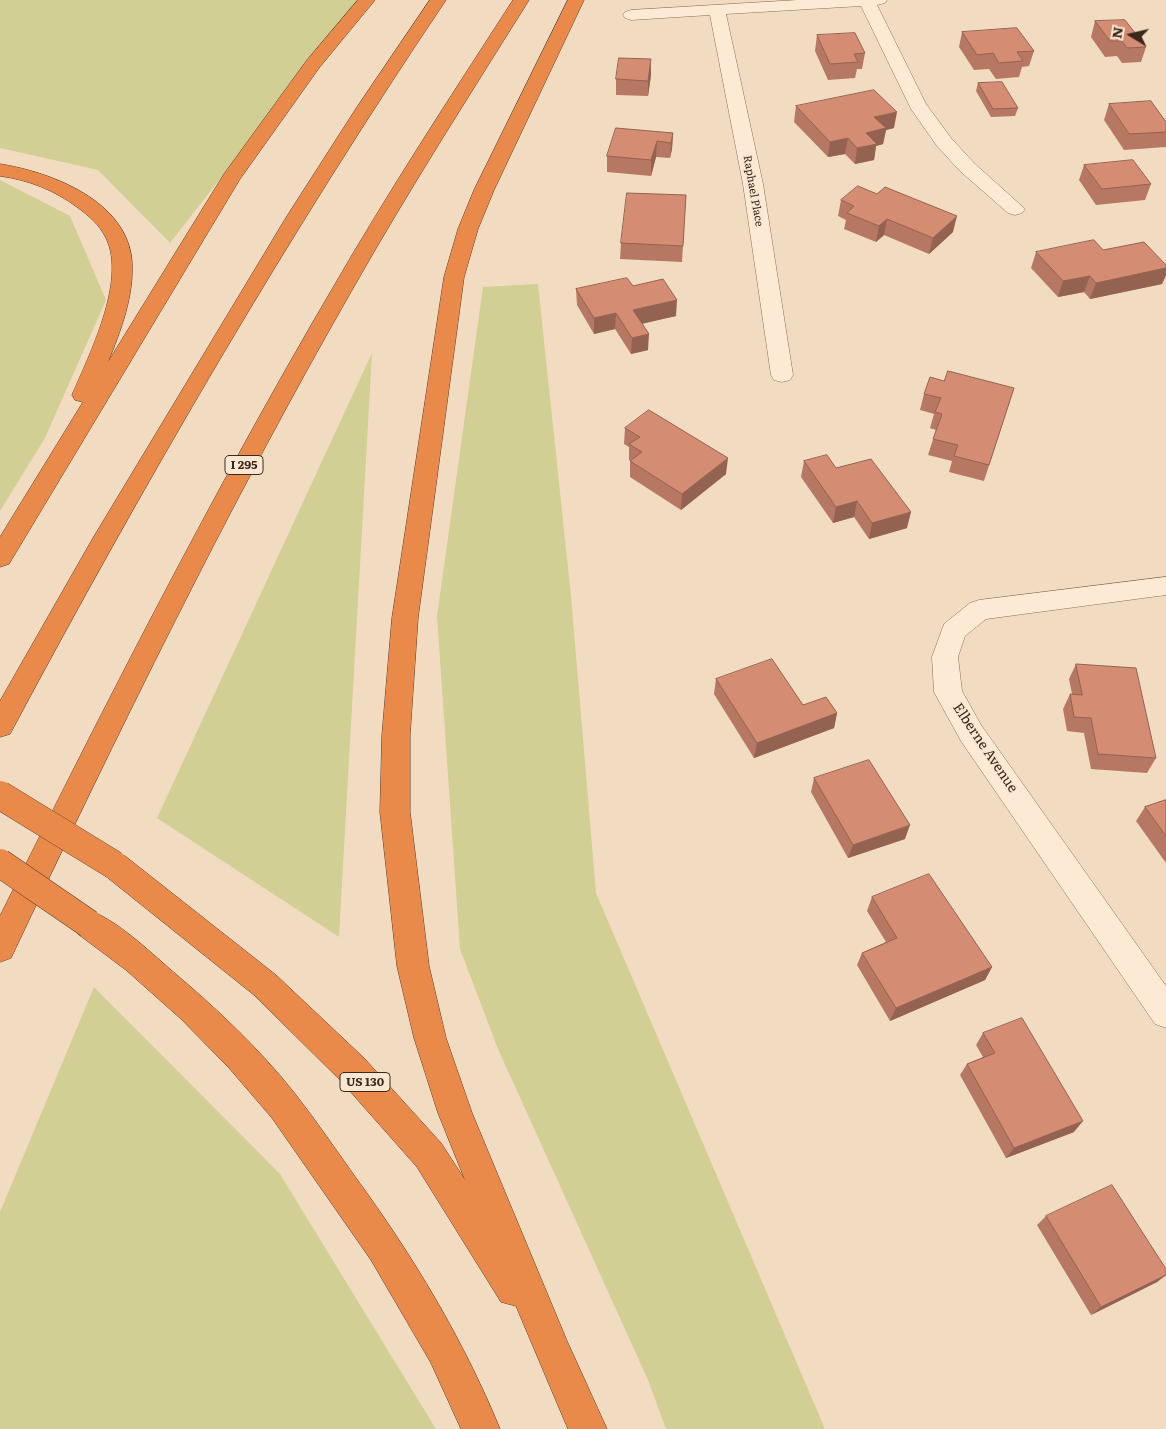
<!DOCTYPE html>
<html>
<head>
<meta charset="utf-8">
<style>
  body { margin:0 }
  #map { position:relative; width:1166px; height:1429px; overflow:hidden; background:#f2dcc1; font-family:Literata,serif }
  canvas { display:block }
  .north { position:absolute; left:1106px; top:10px; width:50px; height:50px; -webkit-text-stroke:4px #f9e7d1; paint-order:stroke; rotate:279deg; font-size:14px; font-weight:700; line-height:20px; text-align:center; color:#3c271c }
  .north::after { content:''; display:block; margin:auto; width:18px; height:22px; background:#3c271c; clip-path:polygon(50% 0,100% 100%,50% 72%,0 100%) }
</style>
</head>
<body>
<div id="map">
<canvas width="1166" height="1429"></canvas>
<div class="north">N</div>
</div>
<script>
const ctx = document.querySelector('canvas').getContext('2d');
ctx.lineJoin = 'round';
function paint(path, color) {
  ctx.fillStyle = color;
  ctx.fill(path, 'evenodd');
}
function trace(path, color, width, dash) {
  ctx.strokeStyle = color;
  ctx.lineWidth = width;
  ctx.lineCap = dash ? 'butt' : 'round';
  ctx.setLineDash(dash || []);
  ctx.stroke(path);
}
function drawText(font, color, halo, rows, align = 'center') {
  ctx.font = font + ' Literata,serif';
  ctx.lineWidth = 4;
  ctx.setLineDash([]);
  ctx.textBaseline = 'middle';
  ctx.strokeStyle = halo;
  ctx.fillStyle = color;
  for (const [text, x, y, turn = 0] of rows) {
    ctx.save();
    ctx.translate(x, y);
    ctx.rotate((+turn || 0) * Math.PI / 180);
    ctx.textAlign = isNaN(turn) ? turn : align;
    if (halo) ctx.strokeText(text, 0, 0);
    ctx.fillText(text, 0, 0);
    ctx.restore();
  }
}
const green = new Path2D(`
  M0 0H359L170 243 98 170 0 148Z
  M0 180 70 216 106 300 45 438 0 511Z
  M538 284 571 596 596 893 825 1429H666L648 1380 498 1049 460 949 437 616 483 287Z
  M372 353 339 937 157 818Z
  M94 987 280 1174 436 1429H0V1212Z`);
const minor = new Path2D(`
  M798 0H887L885 3 877 5 926 104 951 138 974 163 1025 209 1022 213 1015 215 1008 213 960 171 937 146 911 109 861 6 726 14 763 184 793 375 790 380 782 382 774 380 771 375 743 184 710 15 631 20 625 18 623 15 625 12 631 10Z
  M1166 577V595L986 619 965 636 958 657 962 691 981 725 1166 986V1028L1155 1024 961 741 934 692 932 657 944 624 970 603 979 600Z`);
const highway = new Path2D(`
  M358 0H375L319 68 240 179 9 564 0 567V537L83 402 75 400 72 395C89 355 127 281 106 238 99 224 89 216 77 207 54 190 29 180 0 176V164C51 172 128 201 132 262 134 296 121 330 108 362L224 174 307 60Z
  M430 0H446C287 236 144 483 10 734L0 737V701L93 538 287 216 357 107Z
  M513 0H529C469 96 408 191 352 290 228 507 118 732 11 958L0 962V916C105 705 212 494 331 291 388 192 451 96 513 0Z
  M568 0H584L494 190 478 229 464 277 418 618 410 735V812L429 966 446 1038 472 1113 567 1341 607 1429H568L516 1306 501 1302 417 1167 340 1080 254 995 103 874 99 865 103 856 114 852 125 856 276 975 364 1058 441 1143 465 1180 438 1113 414 1038 397 966 380 812 382 735 392 618 444 277 458 229 474 190Z
  M89 910C118 921 148 950 171 970 216 1008 260 1049 296 1095 317 1122 336 1150 356 1178 413 1256 463 1339 500 1429H461L431 1363 371 1260 272 1118 229 1068 181 1019 126 970 78 934 74 924 78 914Z`);
const highwayBridge = new Path2D(`
  M0 795 114 865
  M0 863 89 924`);
const wall = new Path2D(`
  M1095 21 1146 47 1141 62 1122 63 1117 56 1105 57 1091 37Z
  M962 32 1034 51 1029 66 1022 67 1019 77 996 79 989 69 974 70 959 47Z
  M817 35 865 53 862 69H857L855 78 828 80 815 51Z
  M651 59V75L648 96 616 95V79Z
  M978 83 1018 108 1015 116 991 117 976 91Z
  M1109 104 1166 122V147L1124 150 1104 120Z
  M796 106 894 128 886 130 883 144 876 146 874 160 855 164 845 154 828 157 794 122Z
  M673 133 672 149 670 158 656 157 651 176 607 172V156Z
  M1084 165 1151 184 1145 200 1096 205 1079 180Z
  M686 195 682 262 620 259 621 243Z
  M841 200 953 232 929 254 884 235 876 242 844 229 846 220 838 216Z
  M1103 250 1166 265V275L1162 284 1090 299 1084 292 1058 297 1031 268 1036 252Z
  M633 286 676 316 642 323 648 350 631 354 615 329 594 334 577 305 576 289Z
  M944 381 1014 388 984 481 949 472 952 461 928 455 936 430 930 428 934 414 920 410 924 394Z
  M625 428 726 474 681 510 630 477V461L629 460V447L624 444Z
  M804 461 836 468 907 528 869 539 854 517 833 523 801 477Z
  M1076 664 1156 758 1147 773 1091 769 1084 733 1067 731 1063 709 1070 694H1072L1069 679Z
  M716 679 803 705 837 713 834 728 754 758 714 694Z
  M814 778 905 839 848 858 811 792Z
  M1166 800V863L1136 821 1145 807Z
  M872 897 992 967 985 980 890 1021 857 965 862 953 886 942 867 911Z
  M983 1033 1074 1132 1006 1158 960 1075 967 1064 983 1057 976 1045Z
  M1046 1216 1166 1269V1275L1157 1282 1091 1315 1037 1225Z`);
const shadedWall = new Path2D(`
  M651 59V75L648 96V81Z
  M897 112 894 128 886 130 883 144 876 146 874 160 855 164 857 148 874 117Z
  M673 133 672 149 670 158 671 143Z
  M848 138 845 154 828 157 830 142Z
  M657 141 656 157 651 176V160Z
  M957 216 953 232 929 254 933 238Z
  M887 219 884 235 876 242 879 226Z
  M1166 268V275L1162 284 1090 299 1096 283Z
  M1090 276 1084 292 1058 297 1063 281Z
  M677 300 676 316 633 326V310Z
  M616 313 615 329 594 334V318Z
  M649 334 648 350 631 354 632 338Z
  M728 458 726 474 681 510 682 494Z
  M857 501 854 517 833 523 836 507Z
  M911 512 907 528 869 539 872 523Z
  M837 713 834 728 754 758 757 743Z
  M910 825 905 839 848 858 853 845Z
  M992 967 985 980 890 1021 896 1008Z
  M1083 1121 1074 1132 1006 1158 1014 1148Z
  M1166 1275 1157 1282 1091 1315 1101 1307Z`);
const building = new Path2D(`
  M1125 20 1146 47 1127 48 1122 41H1110L1095 21Z
  M1017 28 1034 51 1017 52 1023 61 999 63 993 53 977 55 962 32Z
  M855 33 865 53 854 54 858 62 830 64 817 35Z
  M619 58 651 59 648 81 616 79Z
  M1002 82 1018 108 993 109 978 83Z
  M874 90 897 112 874 117 886 128 866 133 877 144 857 148 848 138 830 142 796 106Z
  M1151 101 1166 122V132L1129 134 1109 104Z
  M616 128 673 133 671 143 657 141 651 160 607 156Z
  M1133 160 1151 184 1102 189 1084 165Z
  M858 186 877 194 885 187 957 216 933 238 887 219 879 226 847 213 854 206 841 200Z
  M627 193 686 195 683 246 621 243Z
  M1094 240 1103 250 1144 242 1166 265V268L1096 283 1090 276 1063 281 1036 252Z
  M627 278 633 286 663 279 677 300 633 310 649 334 632 338 616 313 594 318 576 289Z
  M948 371 1014 388 989 465 954 456 958 445 933 439 942 414 935 412 941 398 924 394 930 377 944 381Z
  M649 410 728 458 682 494 630 461 642 452 629 444 640 437 625 428Z
  M827 455 836 468 871 459 911 512 872 523 857 501 836 507 804 461Z
  M772 659 803 705 826 697 837 713 757 743 716 679Z
  M1076 664 1136 668 1156 758 1098 754 1091 718 1074 717 1070 694 1082 695Z
  M869 760 910 825 853 845 814 778Z
  M1166 800V836L1145 807Z
  M929 874 992 967 896 1008 862 953 897 938 872 897Z
  M1022 1018 1083 1121 1014 1148 967 1064 995 1053 983 1033Z
  M1112 1185 1166 1269V1275L1101 1307 1046 1216Z`);
const farStreetnames = [
  ["Raphael Place",753,191,80]
];
const shields = [
  [244,465,38],
  [365,1082,50]
];
const shieldNames = [
  ["I 295",244,465],
  ["US 130",365,1082]
];
const streetNames = [
  ["Elberne Avenue",985,748,56]
];
paint(green, '#d1cf94');
trace(minor, '#8e6b57', 1);
trace(highway, '#5b3a2b', 1);
paint(minor, '#fcead5');
paint(highway, '#e98a4a');
trace(highwayBridge, '#5b3a2b', 29, []);
trace(highwayBridge, '#e98a4a', 28);
paint(wall, '#b67863');
paint(shadedWall, '#946250');
paint(building, '#d48c73');
trace(building, '#946250', 1);
drawText('11px', '#3c271c', '#f9e7d1', farStreetnames);
for (const [x, y, w] of shields) {
  const box = new Path2D();
  box.roundRect(x - w / 2, y - 9.5, w, 19, 4);
  ctx.fillStyle = '#f9e7d1';
  ctx.fill(box);
  trace(box, '#3c271c', 1);
}
drawText('bold 12px', '#3c271c', null, shieldNames);
drawText('14px', '#3c271c', '#f9e7d1', streetNames);
</script>
</body>
</html>
